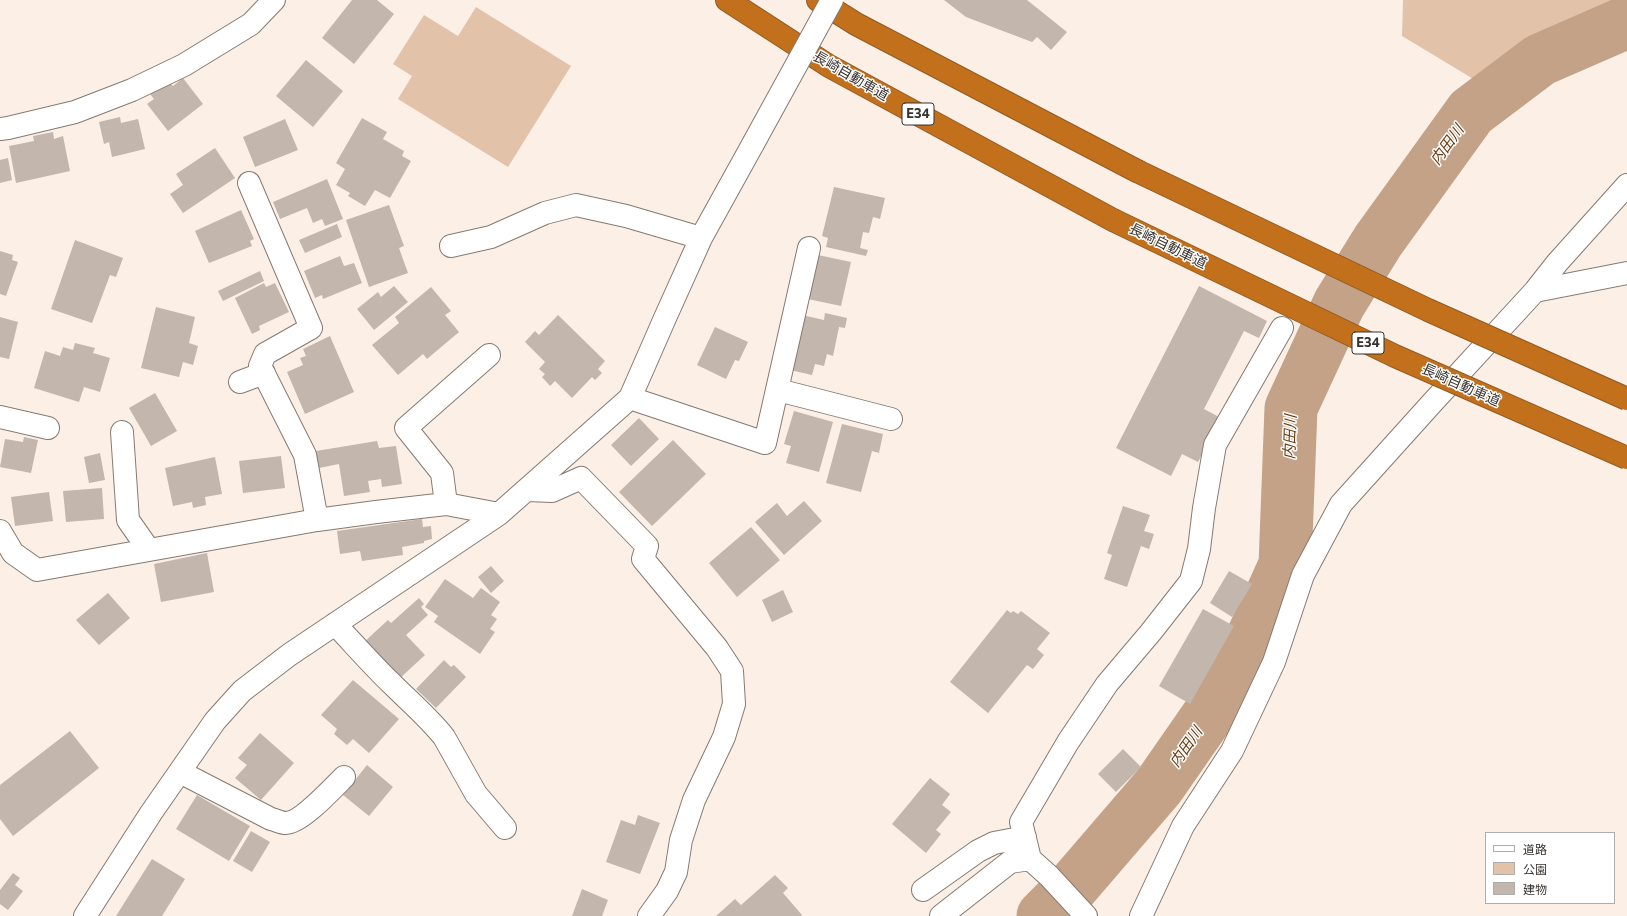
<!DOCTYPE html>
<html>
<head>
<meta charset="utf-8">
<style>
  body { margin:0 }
  #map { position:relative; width:1627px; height:916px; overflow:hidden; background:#fcf0e6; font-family:Commissioner,"Noto Sans JP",sans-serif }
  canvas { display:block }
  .legend { position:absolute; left:1485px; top:832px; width:130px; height:72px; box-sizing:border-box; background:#fff; border:1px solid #afadab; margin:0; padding:5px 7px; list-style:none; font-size:12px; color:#37322e }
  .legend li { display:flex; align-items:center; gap:8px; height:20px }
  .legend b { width:20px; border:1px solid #afadab }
</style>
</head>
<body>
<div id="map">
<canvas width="1627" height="916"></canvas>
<ul class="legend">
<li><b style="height:5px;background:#fff"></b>道路</li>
<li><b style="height:11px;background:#e3c2aa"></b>公園</li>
<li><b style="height:11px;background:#c2b6ad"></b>建物</li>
</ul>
</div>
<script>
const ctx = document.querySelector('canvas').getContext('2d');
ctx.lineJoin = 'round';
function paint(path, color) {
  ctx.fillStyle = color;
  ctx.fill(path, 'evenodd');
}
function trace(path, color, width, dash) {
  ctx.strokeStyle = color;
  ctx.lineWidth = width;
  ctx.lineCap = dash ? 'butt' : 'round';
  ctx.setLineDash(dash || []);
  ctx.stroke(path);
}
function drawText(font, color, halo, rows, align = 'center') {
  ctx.font = font + ' Commissioner,"Noto Sans JP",sans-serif';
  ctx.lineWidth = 3;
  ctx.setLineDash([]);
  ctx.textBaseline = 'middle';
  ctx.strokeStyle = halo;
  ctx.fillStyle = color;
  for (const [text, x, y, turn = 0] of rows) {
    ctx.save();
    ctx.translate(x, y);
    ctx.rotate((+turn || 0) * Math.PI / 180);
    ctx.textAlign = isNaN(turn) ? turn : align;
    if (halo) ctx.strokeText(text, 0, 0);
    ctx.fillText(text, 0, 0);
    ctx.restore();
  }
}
const green = new Path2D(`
  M1403 0H1627V1L1475 80 1402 36Z
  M476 7 571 66 508 167 398 99 412 76 393 64 424 15 458 36Z`);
const river = new Path2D(`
  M1043 916 1073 886 1159 786 1234 678 1285 565 1291 408 1339 304 1378 241 1471 112 1540 60 1627 22`);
const building = new Path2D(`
  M352 0H377L394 14 354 64 322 38Z
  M944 0H1027L1067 32 1051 50 1037 37 1032 42 966 17Z
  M306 60 343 91 313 127 276 96Z
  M183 78 203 104 168 131 147 104 154 99 150 94 168 81 173 86Z
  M120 117 121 123 138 119 145 149 112 157 109 142 104 144 99 122Z
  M362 118 387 132 383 139 404 151 402 156 411 161 390 198 375 190 365 206 348 196 350 193 336 185 345 169 336 163Z
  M285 119 298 150 255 167 243 137Z
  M53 132 54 139 63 136 70 171 16 183 9 146 34 141 33 136Z
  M215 148 235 178 183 213 170 194 183 185 176 174Z
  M8 158 12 180 0 183V160Z
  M327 179 343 219 325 226 322 219 313 223 307 208 280 219 273 202Z
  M834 187 885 198 880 219 873 217 869 233 863 232 860 248 868 250 866 256 826 247 828 238 822 236Z
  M389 205 404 246 399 248 408 273 369 287 346 220Z
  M241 210 254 239 250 241 252 246 209 263 195 231Z
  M337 224 342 237 305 253 299 240Z
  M75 240 123 258 116 277 110 275 92 323 51 309Z
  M0 251 13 255 12 260 18 262 6 296 0 294Z
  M818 255 851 262 841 306 808 299Z
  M340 256 344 266 354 263 362 283 323 299 322 295 315 298 304 271Z
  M260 271 264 281 223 301 218 291Z
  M264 283 266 287 275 283 289 312 259 326 260 330 252 334 235 298Z
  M394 286 408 302 374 330 357 309 378 292 381 297Z
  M1199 286 1267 321 1259 338 1244 331 1204 409 1221 418 1198 462 1182 454 1171 476 1116 448Z
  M431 287 451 311 445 315 459 332 427 359 423 354 398 375 372 345 399 323 395 317Z
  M156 307 195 317 189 343 198 346 193 365 183 362 179 377 141 368Z
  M825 313 847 318 845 328 839 327 833 356 827 354 824 366 815 364 812 375 790 370 802 315 824 320Z
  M558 315 605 361 598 369 602 373 595 380 592 377 572 398 555 381 550 386 542 377 545 374 539 369 545 362 525 342 535 331 539 335Z
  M0 317 18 322 9 359 0 357Z
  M715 327 748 342 739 361 735 360 726 379 697 365Z
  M330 336 354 392 305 414 287 372 303 365 300 358 306 356 303 349Z
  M75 343 95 348 93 353 110 358 100 392 84 387 79 402 34 388 45 351 60 356 63 347 73 350Z
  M155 393 177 431 151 446 129 408Z
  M794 411 833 422 819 472 786 463 791 446 784 444Z
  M639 418 659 439 631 466 611 445Z
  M842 424 883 434 879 453 872 451 861 492 826 483Z
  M24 437 38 440 31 473 0 467 5 439 23 442Z
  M673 440 706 474 652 526 619 492Z
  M377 441 379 448 396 446 402 484 382 487 381 479 368 481 370 492 344 496 339 464 319 468 316 451Z
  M100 453 105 480 89 483 84 457Z
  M281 456 285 488 243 493 239 461Z
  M215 457 222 494 205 497 206 505 193 508 192 502 173 506 165 468Z
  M102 488 104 519 66 522 63 491Z
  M49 492 53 521 15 526 11 497Z
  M804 501 822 521 784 555 755 522 777 503 787 516Z
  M1123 506 1150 515 1144 531 1154 534 1149 549 1141 546 1127 587 1104 579 1112 555 1107 553Z
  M422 519 423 527 431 526 432 539 424 541V543L402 547 403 555 362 561 360 551 340 554 337 531Z
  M751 527 780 560 737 597 709 563Z
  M207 553 214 592 161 602 154 564Z
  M491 566 504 581 491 593 478 577Z
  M1229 571 1252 584 1232 617 1210 603Z
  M445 579 473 598 481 588 500 602 491 615 497 619 490 629 495 632 480 654 434 622 438 616 425 607Z
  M783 590 793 612 772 622 762 600Z
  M108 593 130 618 99 645 76 620Z
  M419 598 424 604 421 607 428 615 406 635 425 655 398 680 363 643 388 620 391 623Z
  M1203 609 1234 626 1190 704 1159 686Z
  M1007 610 1011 613 1013 611 1018 614 1021 611 1050 633 1037 649 1044 655 1033 669 1027 665 988 713 950 682Z
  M444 660 451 667 454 665 466 677 436 708 416 689Z
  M353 680 399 719 369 753 353 739 347 745 334 734 337 729 321 715Z
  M70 731 99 768 13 836 0 819V785Z
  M260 733 294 763 261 800 235 778 247 765 238 758Z
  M1123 749 1141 767 1116 792 1098 774Z
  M367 765 393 787 369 816 343 795Z
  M930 778 950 794 942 805 951 812 936 830 941 834 926 853 892 824Z
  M197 795 250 826 229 861 176 829Z
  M638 815 660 823 640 874 606 862 621 820 635 825Z
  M251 831 270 842 252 872 233 861Z
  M152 859 185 879 162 916H116Z
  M13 873 20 878 15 885 23 891 8 910 0 904V890Z
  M775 875 788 888 783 893 802 915 801 916H716L735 899 741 905Z
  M582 889 608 900 602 916H572Z`);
const minor = new Path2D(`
  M0 129 8 128 75 112 132 90 184 65 251 24 274 0
  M249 183 311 328 265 354 260 366 305 455 317 520
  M451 246 491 237 545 213 576 205 626 216 701 238
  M1535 291 1627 273
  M240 382 264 373
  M778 390 891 419
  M630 398 765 443 809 248
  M0 417 48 428
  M122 432 128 520 149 550
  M527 490 552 491 581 478 647 546 643 559 717 648 732 671 734 704 724 737 694 800 681 840 676 872 667 891 649 916
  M446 504 442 473 406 428 489 355
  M0 531 13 553 37 570 317 520 376 512 446 504 499 514
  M335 624C354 644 372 665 392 684 410 702 428 717 444 737L476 794 505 828
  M180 772 271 819C276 820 281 823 286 823 301 823 333 788 344 777
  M923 890 978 851 994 843 1025 837
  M85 916 151 813 215 721 242 691 289 655 499 514 630 398 665 318 701 238 753 144
  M941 916 1010 862 1030 859
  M1086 916 1049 876 1030 859 1021 822 1068 742 1107 684 1151 632 1191 581 1199 549 1204 508 1215 445 1282 328
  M1141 916 1183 826 1232 751 1274 662 1303 575 1341 504 1432 403 1535 291 1557 263 1627 185`);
const highway = new Path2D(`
  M727 0 829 66 1113 220
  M818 0 856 24 1137 171`);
const minorBridge = new Path2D(`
  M753 144 832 0`);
const highwayBridge = new Path2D(`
  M1137 171 1428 310 1627 399
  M1113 220 1395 356 1627 458`);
const shields = [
  [918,114,32],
  [1368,343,32]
];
const shieldNames = [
  ["E34",918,114],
  ["E34",1368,343]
];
const streetNames = [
  ["長崎自動車道",851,76,30],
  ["長崎自動車道",1168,246,26],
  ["長崎自動車道",1461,385,24]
];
const waterNames = [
  ["内田川",1447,145,-54],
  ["内田川",1290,437,-88],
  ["内田川",1186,747,-55]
];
paint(green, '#e3c2aa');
trace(river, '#c4a288', 53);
paint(building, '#c2b6ad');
trace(minor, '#857a72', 24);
trace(highway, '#925a22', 24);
trace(minor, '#fff', 22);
trace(highway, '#c3701c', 22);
trace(minorBridge, '#857a72', 24, []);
trace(highwayBridge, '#925a22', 24, []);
trace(minorBridge, '#fff', 22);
trace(highwayBridge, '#c3701c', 22);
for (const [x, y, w] of shields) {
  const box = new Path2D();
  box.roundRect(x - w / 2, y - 11, w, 22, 3);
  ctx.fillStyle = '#fff';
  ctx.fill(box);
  trace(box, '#37322e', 1);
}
drawText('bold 13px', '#37322e', null, shieldNames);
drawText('14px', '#37322e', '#fff', streetNames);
drawText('italic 15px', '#683b10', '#fff', waterNames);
</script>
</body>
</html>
